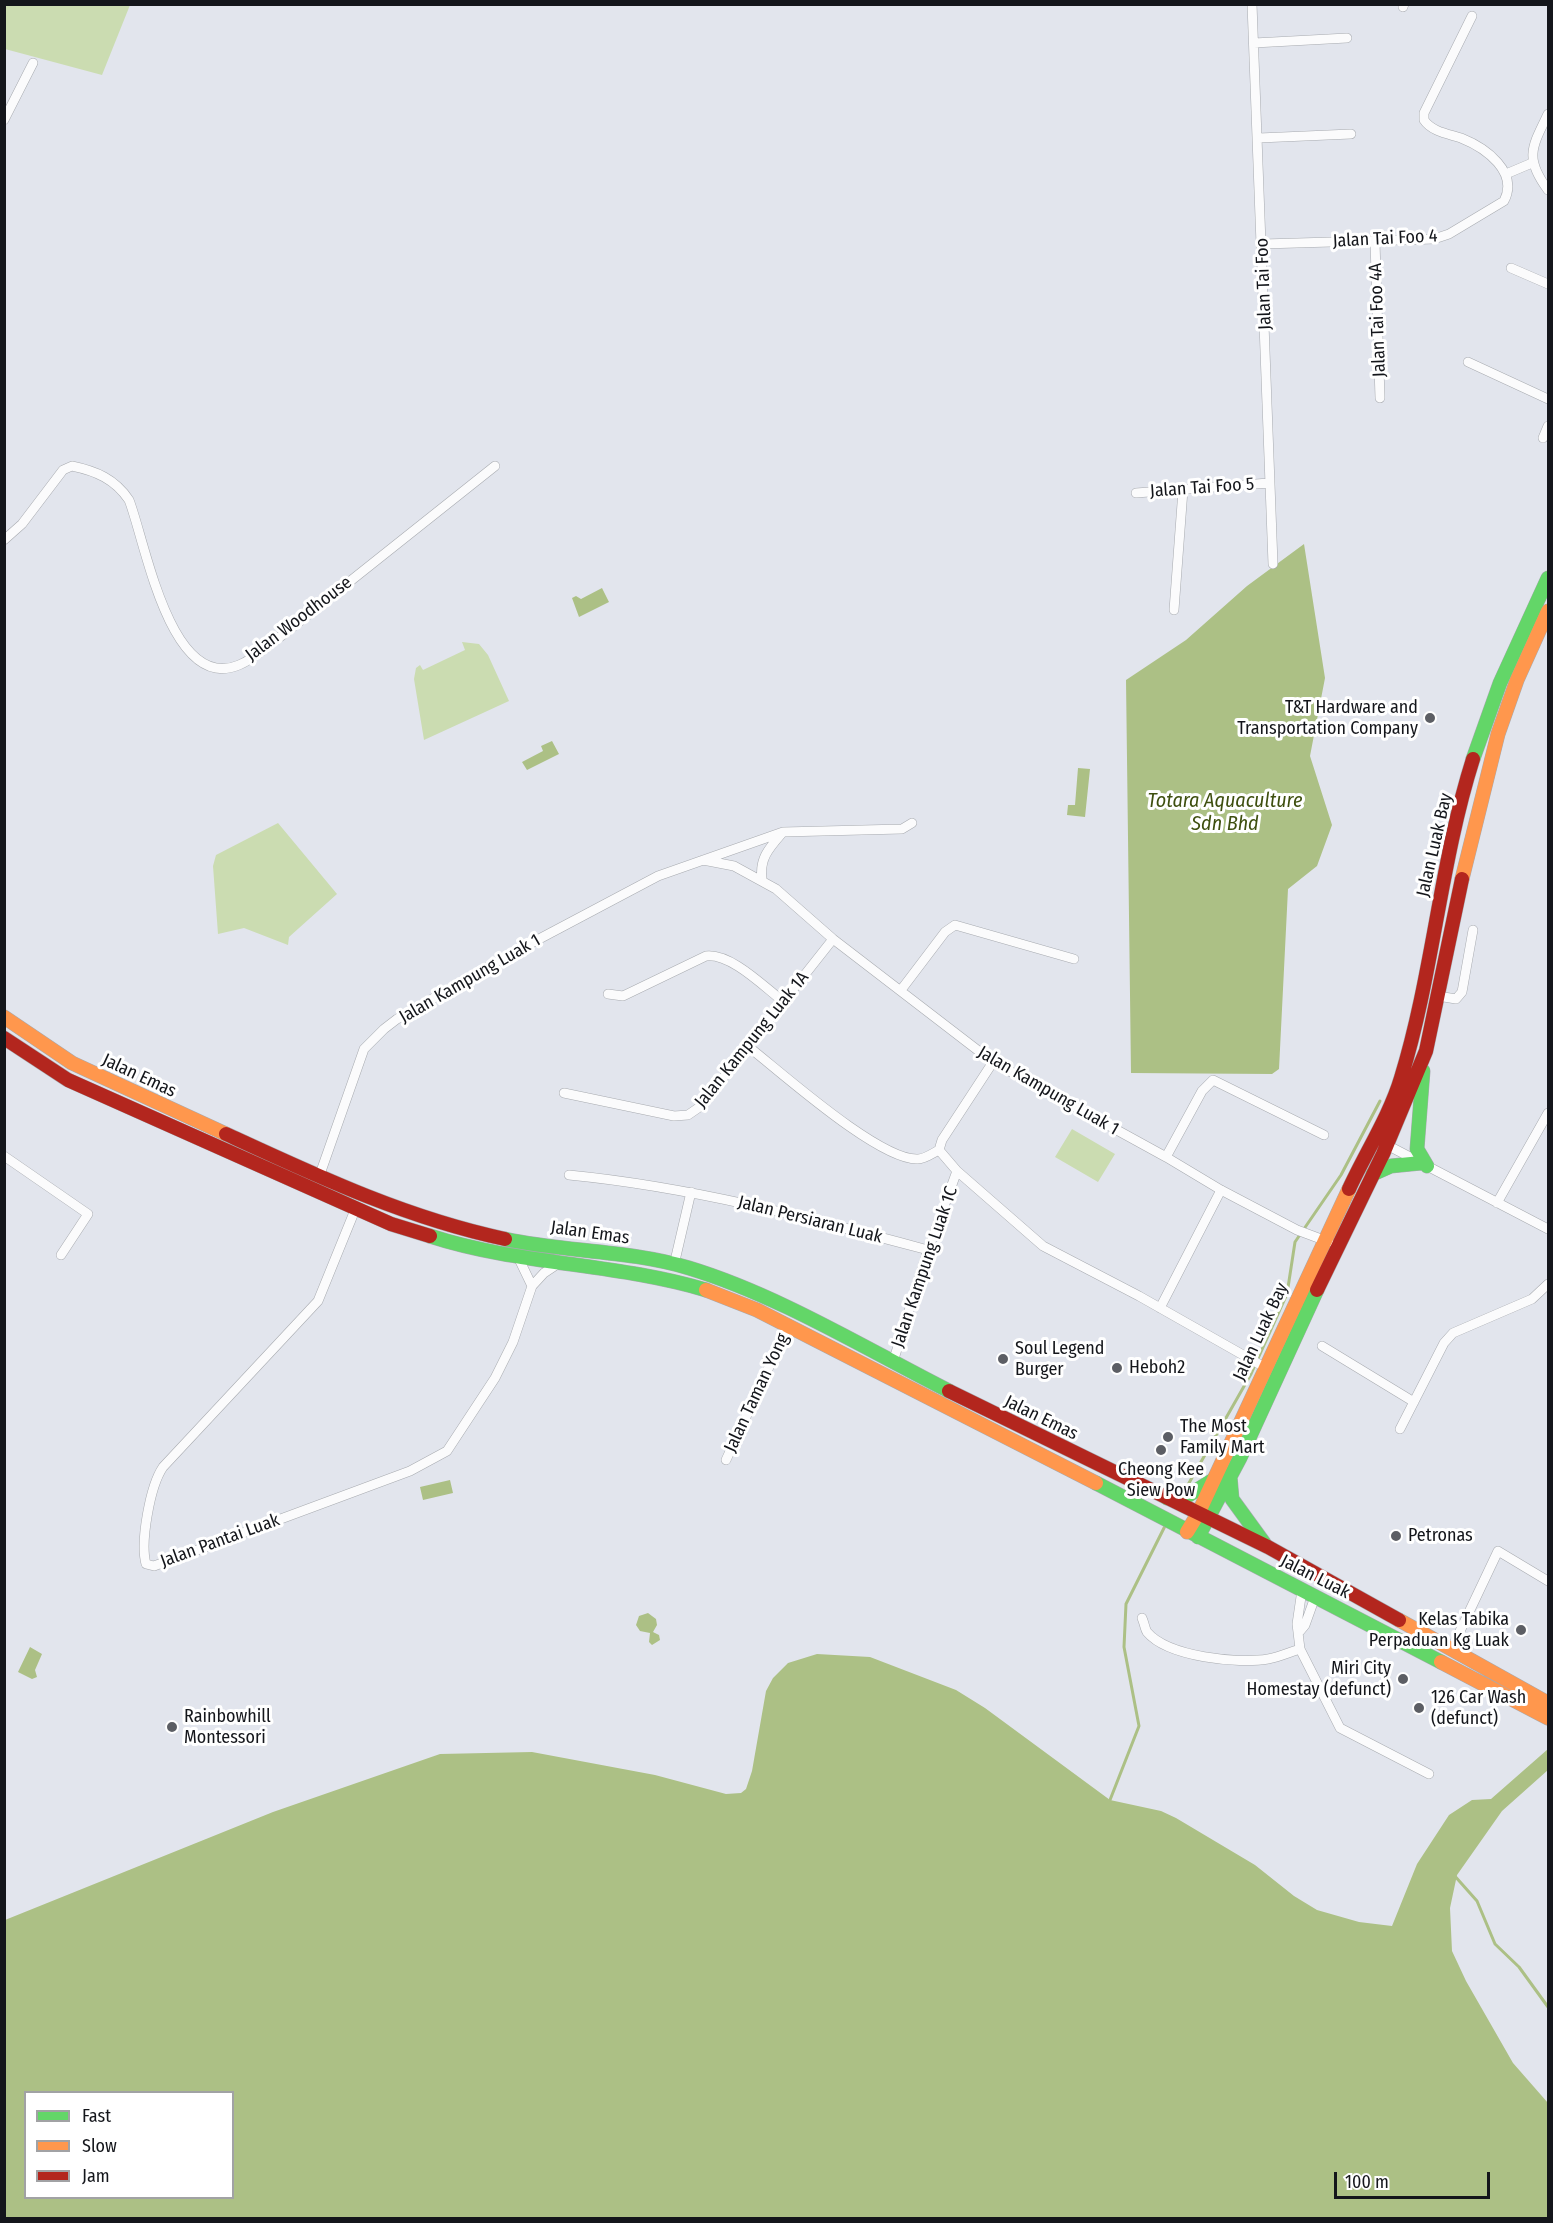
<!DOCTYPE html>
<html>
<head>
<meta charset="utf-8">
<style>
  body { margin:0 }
  #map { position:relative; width:1553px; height:2223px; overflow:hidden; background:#e2e5ed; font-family:"Fira Sans Condensed",sans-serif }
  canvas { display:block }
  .frame { position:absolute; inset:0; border:6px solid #14161b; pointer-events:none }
  .legend { position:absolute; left:24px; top:2091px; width:210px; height:108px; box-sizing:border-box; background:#fff; border:2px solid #a1a2a4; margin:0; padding:8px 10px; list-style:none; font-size:18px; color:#14161b }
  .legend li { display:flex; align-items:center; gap:12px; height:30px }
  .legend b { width:30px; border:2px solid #a1a2a4 }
  .scale { position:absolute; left:1334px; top:2172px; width:156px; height:27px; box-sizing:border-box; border:3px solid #14161b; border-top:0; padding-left:8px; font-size:18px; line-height:21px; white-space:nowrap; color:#14161b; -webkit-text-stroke:4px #fff; paint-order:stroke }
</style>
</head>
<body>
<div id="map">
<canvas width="1553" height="2223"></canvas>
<div class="frame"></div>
<ul class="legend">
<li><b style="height:8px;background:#63d668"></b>Fast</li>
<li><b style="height:8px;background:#ff974d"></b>Slow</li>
<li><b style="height:8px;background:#b3261e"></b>Jam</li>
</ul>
<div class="scale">100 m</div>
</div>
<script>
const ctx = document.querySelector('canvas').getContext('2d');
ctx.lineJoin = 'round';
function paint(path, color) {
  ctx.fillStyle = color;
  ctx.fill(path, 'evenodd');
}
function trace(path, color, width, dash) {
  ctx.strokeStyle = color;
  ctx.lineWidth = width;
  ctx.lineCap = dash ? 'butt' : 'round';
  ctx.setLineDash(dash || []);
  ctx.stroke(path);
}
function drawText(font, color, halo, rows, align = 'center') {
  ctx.font = font + ' "Fira Sans Condensed",sans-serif';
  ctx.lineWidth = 6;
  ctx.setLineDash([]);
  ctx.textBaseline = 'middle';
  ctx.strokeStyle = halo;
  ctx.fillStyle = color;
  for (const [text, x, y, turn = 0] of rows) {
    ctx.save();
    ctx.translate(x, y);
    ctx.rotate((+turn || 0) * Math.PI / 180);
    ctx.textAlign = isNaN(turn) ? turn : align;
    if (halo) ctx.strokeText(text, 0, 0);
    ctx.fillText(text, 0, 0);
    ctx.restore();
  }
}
const green = new Path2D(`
  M4 5 5 4 130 5 102 75 5 49Z
  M462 642 479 644 488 655 509 701 424 740 414 679 416 668 420 665 423 670 465 650Z
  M278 823 337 894 289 937 288 945 244 928 218 934 213 866 216 855Z
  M1072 1129 1115 1154 1098 1182 1055 1157Z`);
const water = new Path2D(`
  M1304 544 1325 678 1310 756 1332 825 1317 866 1288 889 1279 1069 1272 1074 1131 1073 1126 680 1186 640 1247 586Z
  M602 588 609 602 579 617 572 598 576 596 581 599Z
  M552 741 559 754 527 770 522 762 543 751 541 746Z
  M1078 768 1090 769 1085 817 1067 815 1068 805H1075Z
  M450 1480 453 1493 423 1500 420 1487Z
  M648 1613 656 1619 657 1625 653 1632 659 1635 660 1640 652 1645 649 1642 650 1633 640 1631 636 1625 639 1616Z
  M30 1647 42 1654 35 1670 37 1677 32 1679 18 1672Z
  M817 1654 870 1657 956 1690 985 1708 1110 1800 1161 1811 1176 1818 1255 1865 1294 1896 1317 1910 1359 1922 1392 1926 1417 1864 1449 1815 1472 1800 1491 1799 1548 1749V1770L1502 1811 1457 1875 1450 1908 1452 1951 1466 1981 1513 2063 1548 2103V2218H5V1920L273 1812 440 1754 532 1752 655 1775 726 1794 741 1793 746 1789 752 1771 766 1691 773 1678 788 1663ZM26 2092H232V2198H26Z`);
const stream = new Path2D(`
  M1185 1490 1251 1374 1287 1294 1295 1242 1341 1175 1380 1101
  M1110 1800 1139 1726 1124 1647 1126 1604 1166 1524
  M1453 1874 1477 1901 1495 1944 1519 1967 1548 2007`);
const street = new Path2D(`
  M1252 4 1273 564
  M1403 7 1404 4
  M1254 43 1347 38
  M1548 114C1532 147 1524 158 1548 190
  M4 120 33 63
  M1259 138 1351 134
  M1506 174 1532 163
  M1375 242 1380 398
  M1263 244 1434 239 1449 234 1504 201C1519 172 1486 148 1461 138 1449 134 1432 132 1424 120V113L1472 16
  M1511 268 1548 284
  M1468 362 1548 399
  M1543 438 1548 426
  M1136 493 1269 483
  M4 540 22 524 63 470 72 466C96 471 115 479 129 500 145 540 170 694 239 665 254 659 267 646 280 637L495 466
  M1174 610 1183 490
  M703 860 734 866 776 889 833 939 993 1062 1166 1157 1221 1190 1297 1230 1329 1242
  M762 879C759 858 770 847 783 832
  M901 990 945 932 955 925 1074 959
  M608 994 623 996 706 956C731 953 764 987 784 1002
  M1438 996 1456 999 1462 992 1473 930
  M750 1048C782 1073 880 1161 918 1159 925 1159 933 1153 939 1150
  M564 1093 674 1116 688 1115 701 1106 833 939
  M1385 1144 1548 1229
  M939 1150 957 1171 1043 1246 1139 1296 1266 1368
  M939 1150 942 1140 993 1062
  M4 1156 88 1214 61 1255
  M1166 1157 1202 1091 1213 1080 1324 1135
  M569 1175C692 1187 809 1218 928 1250
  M319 1177 364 1049 384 1029 397 1019 507 956 658 876 783 832 902 829 912 823
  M1497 1203 1548 1113
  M355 1210 318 1301 163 1467C150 1486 140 1542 146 1564L154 1566 410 1471 447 1451 495 1378 513 1342 532 1286 544 1273 556 1265
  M519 1259 532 1286
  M674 1265 691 1192
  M1160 1308 1221 1190
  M1322 1346 1414 1402
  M893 1362 928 1250 957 1171
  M1400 1429 1444 1343 1453 1333 1532 1299 1548 1284
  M726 1460 788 1326
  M1302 1590 1297 1624 1300 1649 1340 1728 1429 1774
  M1142 1618C1144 1622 1145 1629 1147 1632 1168 1657 1238 1664 1268 1659 1279 1657 1290 1652 1300 1649
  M1300 1631 1305 1625 1315 1597
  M1452 1648 1498 1551 1548 1581`);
const fast = new Path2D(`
  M1473 759 1500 683 1548 578
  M1423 1071 1417 1149 1427 1166
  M1373 1174 1391 1166 1421 1163
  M430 1236C519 1265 616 1263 706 1290
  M505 1239C565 1252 629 1250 689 1268 778 1295 866 1349 949 1391
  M1230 1476 1232 1499 1264 1543
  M1096 1483 1441 1662
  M1167 1498H1184L1213 1480
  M1198 1537 1240 1458 1317 1290`);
const slow = new Path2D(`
  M1462 879 1498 734 1517 680 1548 611
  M4 1017 72 1063 226 1134
  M706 1290 757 1310 1096 1483
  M1187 1532 1198 1514 1349 1189
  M1399 1620 1548 1703
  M1441 1662 1548 1718`);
const jam = new Path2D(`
  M4 1038 68 1080 391 1224 430 1236
  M226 1134C317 1176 406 1218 505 1239
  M1349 1189C1365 1154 1390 1115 1401 1078 1433 974 1440 863 1473 759
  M1317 1290 1383 1154 1426 1051 1462 879
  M949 1391 1268 1547 1399 1620`);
const markers = [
  [1430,718,6,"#5c5e64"],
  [1003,1359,6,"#5c5e64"],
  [1117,1368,6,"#5c5e64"],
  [1168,1437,6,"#5c5e64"],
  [1161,1450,6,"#5c5e64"],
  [1396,1536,6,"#5c5e64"],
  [1521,1630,6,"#5c5e64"],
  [1403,1679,6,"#5c5e64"],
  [1419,1708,6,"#5c5e64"],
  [172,1727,6,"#5c5e64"]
];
const streetNames = [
  ["Jalan Tai Foo 4",1385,239,-3],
  ["Jalan Tai Foo",1264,284,-92],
  ["Jalan Tai Foo 4A",1378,320,-92],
  ["Jalan Tai Foo 5",1202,488,-4],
  ["Jalan Woodhouse",299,619,-37],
  ["Jalan Luak Bay",1435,845,-77],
  ["Jalan Kampung Luak 1",470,979,-30],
  ["Jalan Kampung Luak 1A",752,1040,-51],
  ["Jalan Emas",139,1076,25],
  ["Jalan Kampung Luak 1",1048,1091,30],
  ["Jalan Persiaran Luak",810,1220,14],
  ["Jalan Emas",590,1233,8],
  ["Jalan Kampung Luak 1C",925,1267,-71],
  ["Jalan Luak Bay",1261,1332,-65],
  ["Jalan Taman Yong",757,1393,-65],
  ["Jalan Emas",1041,1418,26],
  ["Jalan Pantai Luak",220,1541,-20],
  ["Jalan Luak",1315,1577,27]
];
const poiNames = [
  ["T&T Hardware and",1418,708,"right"],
  ["Transportation Company",1418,729,"right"],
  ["Soul Legend",1015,1349],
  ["Burger",1015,1370],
  ["Heboh2",1129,1368],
  ["The Most",1180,1427],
  ["Family Mart",1180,1448],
  ["Cheong Kee",1161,1470,"center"],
  ["Siew Pow",1161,1491,"center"],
  ["Petronas",1408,1536],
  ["Kelas Tabika",1509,1620,"right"],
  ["Perpaduan Kg Luak",1509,1641,"right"],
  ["Miri City",1391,1669,"right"],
  ["Homestay (defunct)",1391,1690,"right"],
  ["126 Car Wash",1431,1698],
  ["(defunct)",1431,1719],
  ["Rainbowhill",184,1717],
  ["Montessori",184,1738]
];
const waterNames = [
  ["Totara Aquaculture",1225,801],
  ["Sdn Bhd",1225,824]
];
paint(green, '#cbdcb1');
paint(water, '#acc085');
trace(stream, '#acc085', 3);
trace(street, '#a7aaaf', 10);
trace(fast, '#a7aaaf', 15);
trace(slow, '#a7aaaf', 15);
trace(jam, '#a7aaaf', 15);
trace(street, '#fbfbfc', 9);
trace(fast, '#63d668', 14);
trace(slow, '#ff974d', 14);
trace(jam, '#b3261e', 14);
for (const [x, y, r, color] of markers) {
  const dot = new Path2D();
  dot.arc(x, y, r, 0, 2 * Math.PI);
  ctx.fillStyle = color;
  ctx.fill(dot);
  trace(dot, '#fff', 2);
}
drawText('18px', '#14161b', '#fff', streetNames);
drawText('18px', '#14161b', '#fff', poiNames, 'left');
drawText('italic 20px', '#3e4f0f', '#fff', waterNames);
</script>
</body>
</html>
